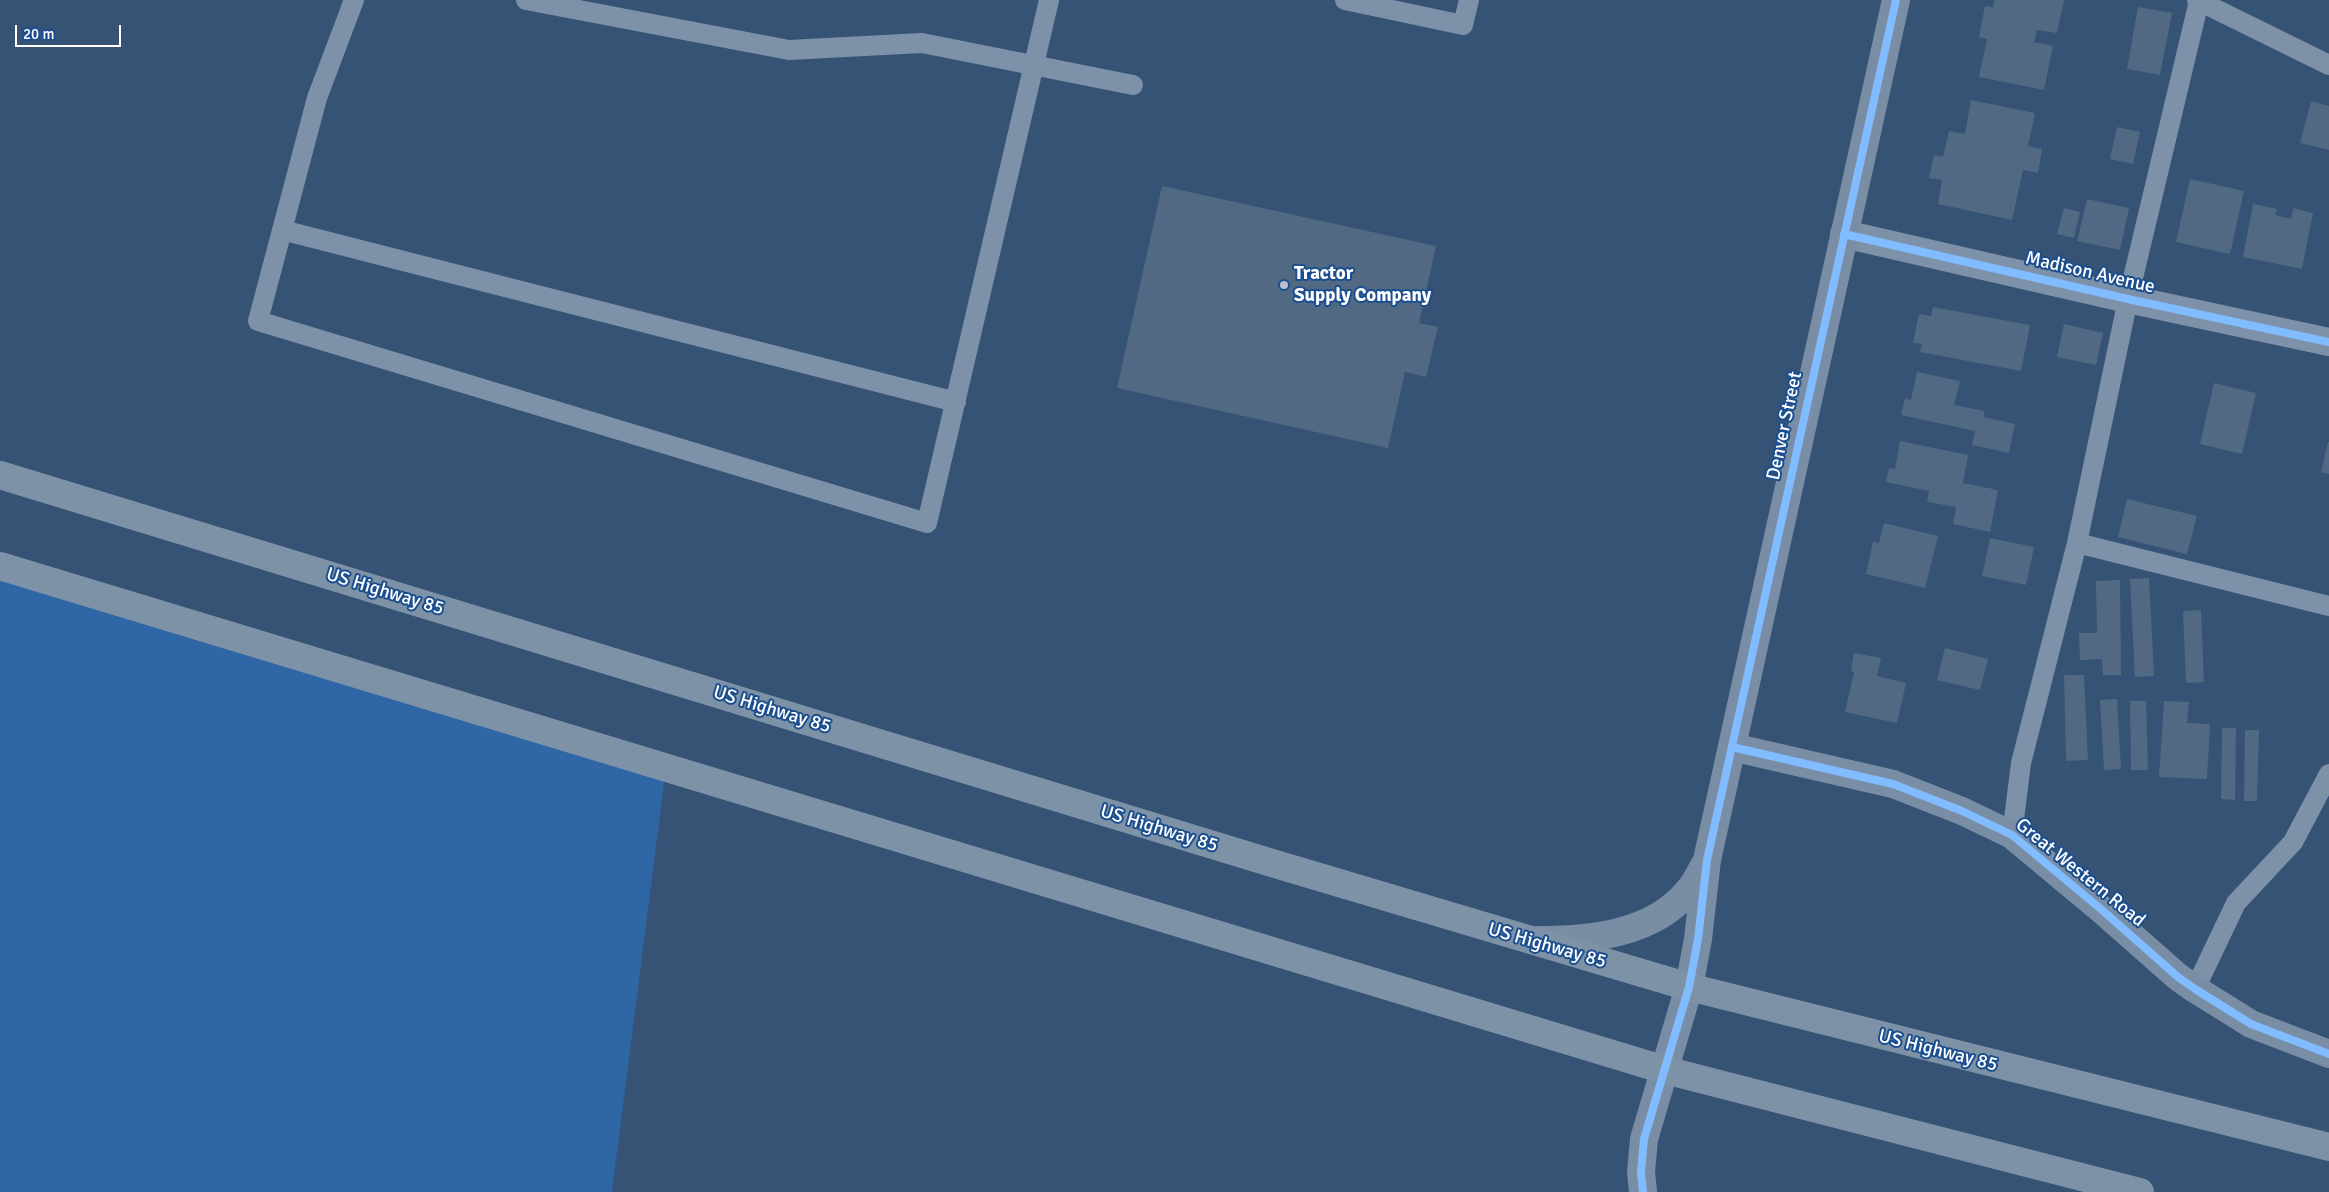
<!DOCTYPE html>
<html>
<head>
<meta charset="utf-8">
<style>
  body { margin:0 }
  #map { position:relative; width:2329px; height:1192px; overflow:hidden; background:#365274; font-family:Signika,sans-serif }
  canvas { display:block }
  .scale { position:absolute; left:15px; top:25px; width:106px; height:22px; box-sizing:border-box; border:2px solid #fff; border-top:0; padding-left:6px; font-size:15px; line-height:18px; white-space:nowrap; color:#fff; -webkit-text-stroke:4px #1b4f8f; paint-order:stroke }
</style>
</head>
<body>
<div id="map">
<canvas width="2329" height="1192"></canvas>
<div class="scale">20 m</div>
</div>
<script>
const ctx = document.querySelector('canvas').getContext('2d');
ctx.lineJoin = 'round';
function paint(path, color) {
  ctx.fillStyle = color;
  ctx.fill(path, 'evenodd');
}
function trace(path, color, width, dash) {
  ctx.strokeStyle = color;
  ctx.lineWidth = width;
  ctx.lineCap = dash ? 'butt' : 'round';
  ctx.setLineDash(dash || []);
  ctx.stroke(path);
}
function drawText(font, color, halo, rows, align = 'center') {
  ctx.font = font + ' Signika,sans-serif';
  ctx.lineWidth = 4;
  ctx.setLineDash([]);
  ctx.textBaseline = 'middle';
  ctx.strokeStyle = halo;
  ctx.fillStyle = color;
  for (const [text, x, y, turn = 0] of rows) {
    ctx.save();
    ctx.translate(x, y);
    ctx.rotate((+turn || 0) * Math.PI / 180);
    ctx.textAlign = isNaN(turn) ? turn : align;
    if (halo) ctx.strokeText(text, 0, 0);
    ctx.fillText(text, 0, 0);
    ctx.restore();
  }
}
const green = new Path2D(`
  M0 566 666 768 612 1192H0Z`);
const building = new Path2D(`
  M1995 0H2064L2057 33 2037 30 2034 42 2053 46 2044 90 1979 77 1987 39 1979 37 1985 6 1993 7Z
  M2138 7 2172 13 2160 75 2127 69Z
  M1971 100 2035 113 2028 146 2042 149 2038 173 2023 170 2012 220 1938 204 1942 180 1929 178 1934 155 1943 157 1949 131 1965 134Z
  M2311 101 2329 106V150L2300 143Z
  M2117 127 2140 132 2133 164 2110 159Z
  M2190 179 2244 191 2230 254 2176 242Z
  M1162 186 1436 246 1419 323 1438 327 1426 377 1405 372 1388 448 1117 388Z
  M2087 199 2129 208 2120 250 2077 241Z
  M2253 204 2277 209 2275 215 2291 219 2293 208 2313 213 2302 269 2243 257Z
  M2064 208 2080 212 2074 238 2057 234Z
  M1933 307 2030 325 2021 371 1920 352 1922 344 1913 343 1919 314 1931 316Z
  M2064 324 2103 333 2096 365 2057 357Z
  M1917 372 1960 381 1954 405 1984 411V417L2015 424 2009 453 1972 445 1975 431 1901 415 1905 398 1911 400Z
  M2214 383 2256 393 2242 454 2200 444Z
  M1900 441 1968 455 1963 483 1998 490 1990 532 1953 524 1956 507 1927 502 1929 491 1886 482 1889 468 1895 469Z
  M2328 442H2329V474L2321 472Z
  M2127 499 2197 516 2187 554 2118 537Z
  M1884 523 1938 536 1925 588 1866 574 1873 542 1879 543Z
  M1990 538 2034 547 2026 585 1982 576Z
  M2149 578 2154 676 2135 677 2130 579Z
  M2120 580 2121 675H2103L2102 659 2080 660 2079 633H2097L2096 581Z
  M2201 610 2204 682 2186 683 2183 611Z
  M1945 648 1988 659 1980 690 1937 680Z
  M1854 653 1881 658 1877 676 1906 683 1897 723 1845 712 1854 672 1851 671Z
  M2064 675H2084L2088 760 2066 761Z
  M2117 699 2121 769 2104 770 2100 700Z
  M2130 701H2146L2148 770H2131Z
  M2164 701 2189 702 2187 723 2210 724 2207 779 2159 777Z
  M2222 728H2236L2235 800 2221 799Z
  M2245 730H2259L2257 801H2244Z`);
const lane = new Path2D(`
  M354 0 317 98 258 321 927 523 1049 0
  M526 0 789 50 922 43 1133 85
  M1345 0 1463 25 1469 0
  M2197 0 2329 65
  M282 230 956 402
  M2077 543 2329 606
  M2012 835 2021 763 2077 543 2128 299 2199 1
  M2195 989 2236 903 2293 842 2329 774`);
const street = new Path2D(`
  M1844 234 2128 299 2329 342`);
const secondary = new Path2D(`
  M1732 747 1893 784 1962 811 2012 835 2102 910 2178 977 2195 989 2251 1024 2329 1054
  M1539 940C1591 940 1654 934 1689 890 1696 883 1700 872 1705 864
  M1643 1192 1641 1172 1644 1139 1689 987 1698 939 1707 860 1896 0`);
const highway = new Path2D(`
  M0 475 1272 863 1689 987 2329 1147
  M0 566 1665 1070 2140 1192`);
const cycleway = new Path2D(`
  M1844 234 2128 299 2329 342
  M1732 747 1893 784 1962 811 2012 835 2102 910 2178 977 2195 989 2251 1024 2329 1054
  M1643 1192 1641 1172 1644 1139 1689 987 1698 939 1707 860 1896 0`);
const markers = [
  [1284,285,5,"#b9c2ce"]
];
const streetNames = [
  ["Madison Avenue",2090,273,13],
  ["Denver Street",1785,426,-78],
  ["US Highway 85",385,592,17],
  ["US Highway 85",772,710,17],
  ["US Highway 85",1159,829,17],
  ["Great Western Road",2080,873,39],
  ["US Highway 85",1547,946,16],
  ["US Highway 85",1938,1051,14]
];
const poiNames = [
  ["Tractor",1294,274],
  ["Supply Company",1294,296]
];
paint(green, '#2f66a5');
paint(building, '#526984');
trace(lane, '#7d92a8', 20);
trace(street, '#7d92a8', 28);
trace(secondary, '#798da4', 28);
trace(highway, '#7e92a7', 28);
trace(cycleway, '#80bcff', 8);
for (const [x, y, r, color] of markers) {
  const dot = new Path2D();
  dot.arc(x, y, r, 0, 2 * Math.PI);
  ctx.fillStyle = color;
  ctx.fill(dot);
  trace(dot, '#1b4f8f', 2);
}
drawText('19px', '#fff', '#1b4f8f', streetNames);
drawText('bold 19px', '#fff', '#1b4f8f', poiNames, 'left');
</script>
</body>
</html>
